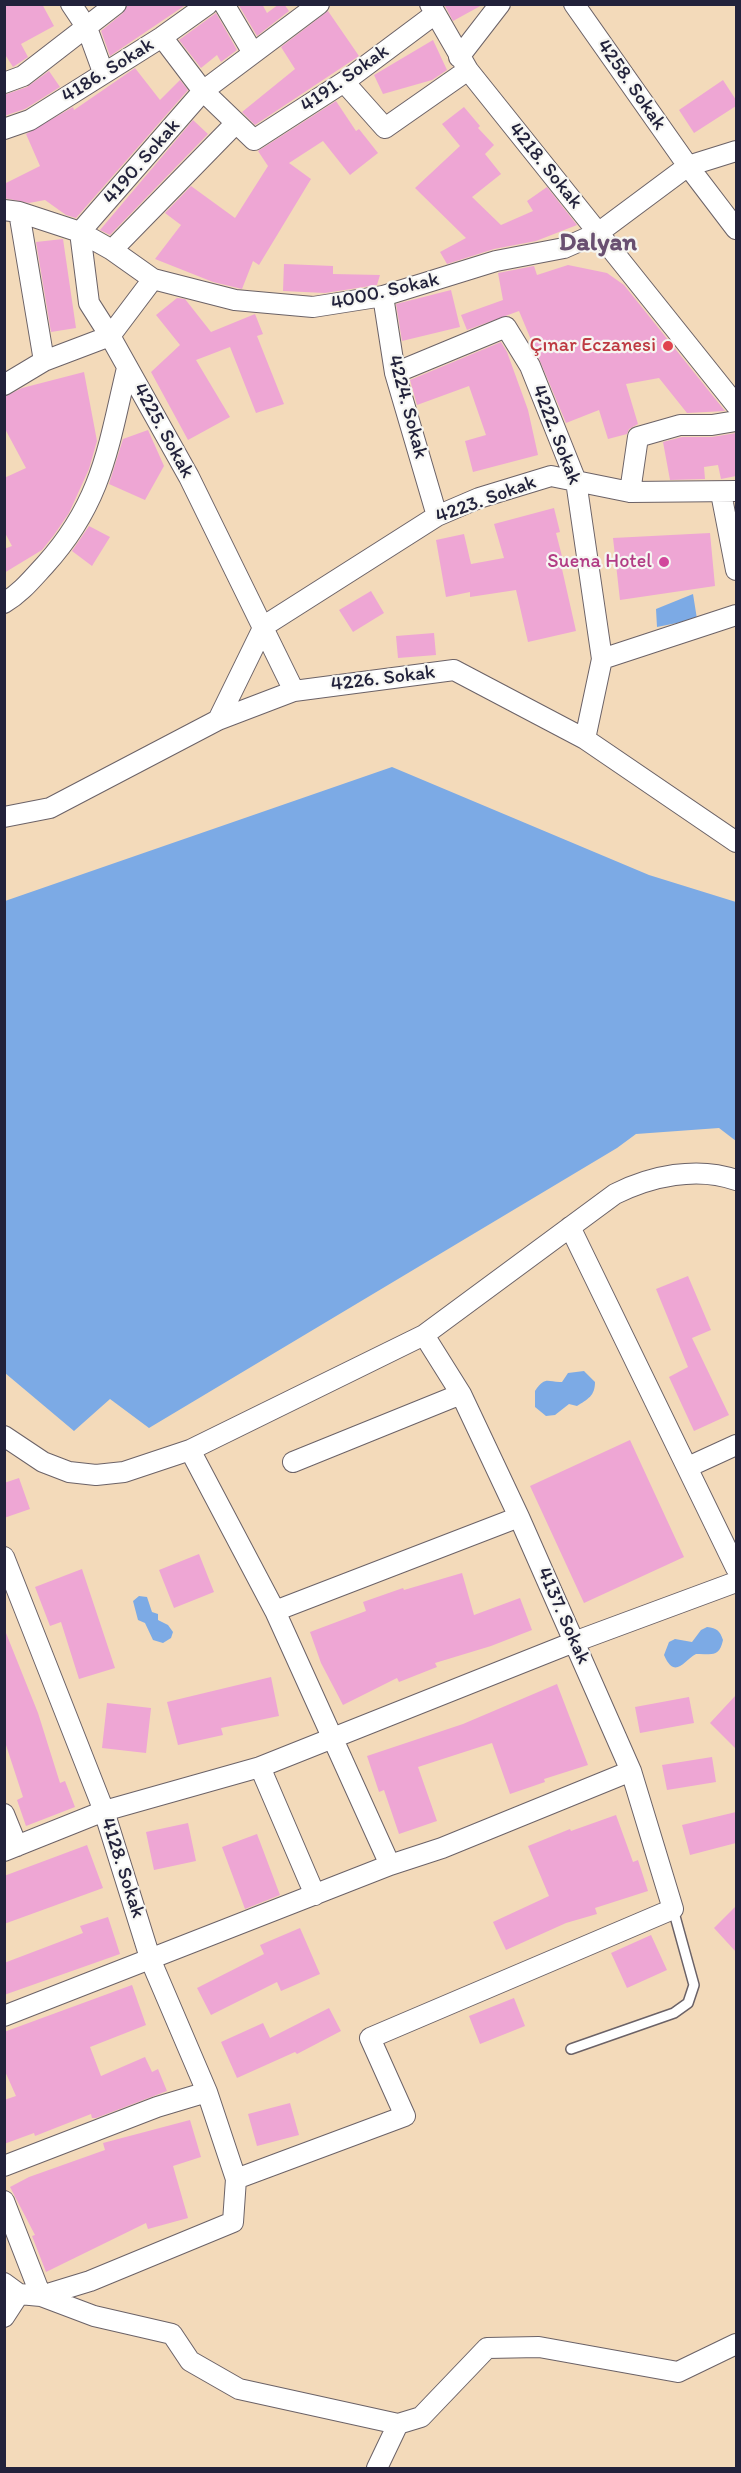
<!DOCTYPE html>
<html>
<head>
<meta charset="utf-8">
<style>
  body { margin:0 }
  #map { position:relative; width:741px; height:2473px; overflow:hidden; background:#f3daba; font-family:Itim,sans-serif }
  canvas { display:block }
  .frame { position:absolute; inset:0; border:6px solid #22223b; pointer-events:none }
</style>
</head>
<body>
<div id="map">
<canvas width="741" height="2473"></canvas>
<div class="frame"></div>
</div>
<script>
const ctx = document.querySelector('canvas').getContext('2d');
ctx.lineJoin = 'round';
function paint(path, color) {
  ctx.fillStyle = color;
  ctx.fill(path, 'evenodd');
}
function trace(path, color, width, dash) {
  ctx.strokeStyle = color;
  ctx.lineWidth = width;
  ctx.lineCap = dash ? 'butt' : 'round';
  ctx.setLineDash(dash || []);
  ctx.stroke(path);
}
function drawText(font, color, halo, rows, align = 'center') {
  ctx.font = font + ' Itim,sans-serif';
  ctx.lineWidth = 4.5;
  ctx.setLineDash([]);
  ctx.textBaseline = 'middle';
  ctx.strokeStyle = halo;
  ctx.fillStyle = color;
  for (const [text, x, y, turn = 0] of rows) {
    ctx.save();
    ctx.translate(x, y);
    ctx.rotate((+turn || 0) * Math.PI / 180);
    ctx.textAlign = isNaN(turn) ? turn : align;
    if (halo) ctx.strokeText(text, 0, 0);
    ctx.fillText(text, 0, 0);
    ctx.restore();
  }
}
const water = new Path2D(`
  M693 594 697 619 657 627 656 609Z
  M392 767 649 875 736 902V1141L719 1128 636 1134 617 1148 149 1428 110 1399 74 1431 5 1373V901Z
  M584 1371 595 1382C595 1396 588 1399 577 1406L569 1404 555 1415 546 1416 535 1407V1391C546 1375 548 1383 562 1382L568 1373Z
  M139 1596 147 1597 152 1612 158 1614V1620L168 1625 173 1632 171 1638 163 1643 153 1640 145 1623 138 1620 133 1601Z
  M707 1627C717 1628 720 1631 723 1640 719 1659 710 1653 696 1654 683 1661 675 1680 664 1655L669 1642 675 1639 692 1642 701 1630Z`);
const building = new Path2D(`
  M4 4H42L54 26 21 44 28 57 13 67 4 53Z
  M128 4H187L110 56 101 31 123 13Z
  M238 4H262L267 13 279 4H284L289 11 257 36Z
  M444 4H484L453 21Z
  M328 11 359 56 255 125 242 112 295 69 281 47Z
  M216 13 237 50 221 62 217 55 201 68 179 40Z
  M433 40 447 70 432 80 383 94 374 75Z
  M135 68 160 100 180 80 188 90 76 218 66 215 45 200 29 203 4 198V184L40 166 26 134 73 107 74 110Z
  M49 71 60 87 25 109 4 116V95L27 87Z
  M723 80 736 100V106L694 133 679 110Z
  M336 101 356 131 359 129 378 153 350 175 323 141 289 163 311 179 259 265 253 261 242 289 213 282 155 259 181 225 165 213 191 186 235 218 268 166 258 151Z
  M464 107 480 126 478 128 494 145 485 154 501 174 472 197 501 225 533 211 527 201 547 187 577 225 536 241 494 249 447 264 440 252 466 238 415 188 460 146 442 124Z
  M193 120 208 134 110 235 100 230Z
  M63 239 76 328 51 332 36 242Z
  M284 264 333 266V274L380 275 377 285 325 293 283 291Z
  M568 265 607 273 624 285 725 411 687 413 659 378 626 384 638 424 629 429 627 434 608 439 599 410 566 423 519 311 467 330 461 315 503 300 498 273 534 266 537 275Z
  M451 290 460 327 402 341 396 304Z
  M177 298 185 299 211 332 255 314 263 334 257 336 284 404 256 413 230 347 196 360 230 417 188 440 151 372 180 345 156 315Z
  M501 342 507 352 528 410 538 455 473 472 465 441 486 435 469 386 417 405 410 380Z
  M84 372 97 441 89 469 69 513 54 535 42 550 4 573V549L12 546 4 531V478L26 468 4 427V397L22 388Z
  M148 430 164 466 145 500 109 484 123 439Z
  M736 433V476L721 479 718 465 704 467 705 479 670 480 663 442 682 437H712Z
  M554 508 560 532 556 533 565 568 562 569 576 631 528 642 516 590 470 597V592L446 597 436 540 464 534 471 564 504 558 494 524Z
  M89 526 110 537 92 566 72 551Z
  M710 533 715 586 620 600 613 538Z
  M371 591 384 613 353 632 339 610Z
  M434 633 436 655 398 658 396 636Z
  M688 1276 711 1330 692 1338 729 1415 694 1431 669 1377 688 1367 656 1289Z
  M630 1440 684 1557 584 1603 530 1486Z
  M19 1478 30 1509 4 1518V1483Z
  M199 1554 214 1592 174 1608 159 1570Z
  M82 1569 115 1668 79 1679 61 1622 50 1626 35 1587Z
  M462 1573 474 1615 520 1598 532 1630 491 1646 435 1663 437 1667 399 1682 397 1678 343 1705 321 1663 310 1632 366 1611 363 1602 403 1588 404 1590Z
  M4 1628 38 1713 60 1783 65 1781 75 1807 26 1826 17 1800 23 1797 4 1739Z
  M271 1677 279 1716 221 1728 223 1735 178 1745 167 1702Z
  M557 1684 588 1765 544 1779 545 1782 510 1794 492 1743 418 1767 437 1821 399 1834 384 1790 379 1792 367 1756 463 1724Z
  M736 1695V1749L710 1723Z
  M689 1697 694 1723 640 1733 635 1707Z
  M107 1703 151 1708 146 1753 102 1748Z
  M712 1757 716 1782 667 1790 662 1765Z
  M736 1812V1843L690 1855 682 1825Z
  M616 1815 633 1862 638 1860 648 1891 595 1908 597 1914 566 1923 506 1950 493 1922 549 1896 528 1846 570 1829 571 1831Z
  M188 1823 196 1861 154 1870 146 1832Z
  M257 1834 280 1895 245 1909 222 1847Z
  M87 1845 103 1888 4 1924V1876Z
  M736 1906V1952L714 1928Z
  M108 1917 120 1954 4 1995V1963L83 1933 80 1926Z
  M300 1928 320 1974 281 1991 277 1982 211 2015 197 1988 264 1954 260 1945Z
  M651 1935 667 1970 627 1988 611 1953Z
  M132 1985 146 2025 90 2047 101 2076 145 2057 152 2072 158 2069 167 2091 96 2118H92L91 2114 35 2136 34 2133 4 2144V2100L16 2096 4 2069V2032Z
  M514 1998 525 2026 480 2044 469 2016Z
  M329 2008 341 2031 297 2054 295 2052 237 2078 221 2042 263 2023 270 2038Z
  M290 2103 299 2135 257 2146 248 2114Z
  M190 2120 201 2157 173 2166 188 2218 148 2229 146 2223 46 2272 32 2236 35 2235 10 2187 29 2177 105 2150 103 2143Z`);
const lane = new Path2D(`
  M571 2049 674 2013 688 2003 694 1985 673 1909`);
const street = new Path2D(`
  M71 4 87 28 103 72
  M224 4 253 53
  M430 4 468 70 736 405
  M574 4 688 166 736 229
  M162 37 203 91 254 140 344 82 435 14
  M459 57 500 4
  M344 82 385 128 468 70
  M4 83 23 76 116 4
  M4 129 30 120 162 37 208 4
  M4 210 19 212 80 232 112 250 153 279 235 300 313 307 383 296 496 261 564 248 598 233 688 166 736 151
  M19 212 44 361
  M112 250 236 123
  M383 296 395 373 437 516
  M395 373 506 327 530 366 576 481 602 659 585 739
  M4 385 44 361 110 336 153 279
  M630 492 638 437 680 425H712L736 421
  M721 493 736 570
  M4 603C21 593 32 579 45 565 102 502 108 448 127 368
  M602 659 736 615
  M294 691 189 477 110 336 89 303 80 232 203 91 319 4
  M218 720 264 626 437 516 479 498 551 476 630 492 736 491
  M4 817 50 808 218 720 294 691 454 670 585 739 736 842
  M570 1227 736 1568
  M4 1436 43 1462 69 1472 96 1475 124 1472 190 1450 424 1335 615 1194C651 1176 697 1166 736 1180
  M190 1450 275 1611 390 1865
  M293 1462 461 1394
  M688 1467 736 1445
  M4 1557 104 1811 151 1961 207 2092 236 2179 233 2222 90 2281 41 2296
  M275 1611 519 1517
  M260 1767 315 1895
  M4 1814 17 1846
  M4 1851 104 1811 260 1767 574 1642 736 1582
  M4 2016 390 1865 442 1848 631 1771
  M4 2166 157 2107 207 2092
  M236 2179 405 2116 370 2038 673 1909 631 1771 519 1517 461 1394 424 1335
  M4 2201 41 2296
  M4 2283 19 2294 41 2296 94 2316 172 2334 190 2361 239 2389 398 2424 421 2417 487 2348 539 2347 678 2372 736 2344
  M4 2317 19 2294
  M377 2468 398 2424`);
const markers = [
  [668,346,6,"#e0444e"],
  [664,562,6,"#d1479c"]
];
const streetNames = [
  ["4186. Sokak",108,71,-32],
  ["4191. Sokak",345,79,-35],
  ["4258. Sokak",631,85,55],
  ["4190. Sokak",142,162,-49],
  ["4218. Sokak",545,166,51],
  ["4000. Sokak",385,292,-13],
  ["4224. Sokak",407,407,75],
  ["4225. Sokak",163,431,61],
  ["4222. Sokak",556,435,69],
  ["4223. Sokak",486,500,-20],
  ["4226. Sokak",383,679,-7],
  ["4137. Sokak",563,1616,66],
  ["4128. Sokak",122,1868,72]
];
const healthNames = [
  ["Çınar Eczanesi",656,346]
];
const hotelNames = [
  ["Suena Hotel",652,562]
];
const districtNames = [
  ["Dalyan",598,243]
];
paint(water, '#7caae5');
paint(building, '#eea6d4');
trace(lane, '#6b6267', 12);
trace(street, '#6b6267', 22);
trace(lane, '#fff', 9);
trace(street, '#fff', 20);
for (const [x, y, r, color] of markers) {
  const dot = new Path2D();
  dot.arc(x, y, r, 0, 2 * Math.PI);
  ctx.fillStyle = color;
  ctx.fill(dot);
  trace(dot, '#f6f6f2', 2);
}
drawText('20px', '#22223b', '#f6f6f2', streetNames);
drawText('20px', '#be3a42', '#f6f6f2', healthNames, 'right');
drawText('20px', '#b23c85', '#f6f6f2', hotelNames, 'right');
drawText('bold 26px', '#695071', '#f6f6f2', districtNames);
</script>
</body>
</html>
